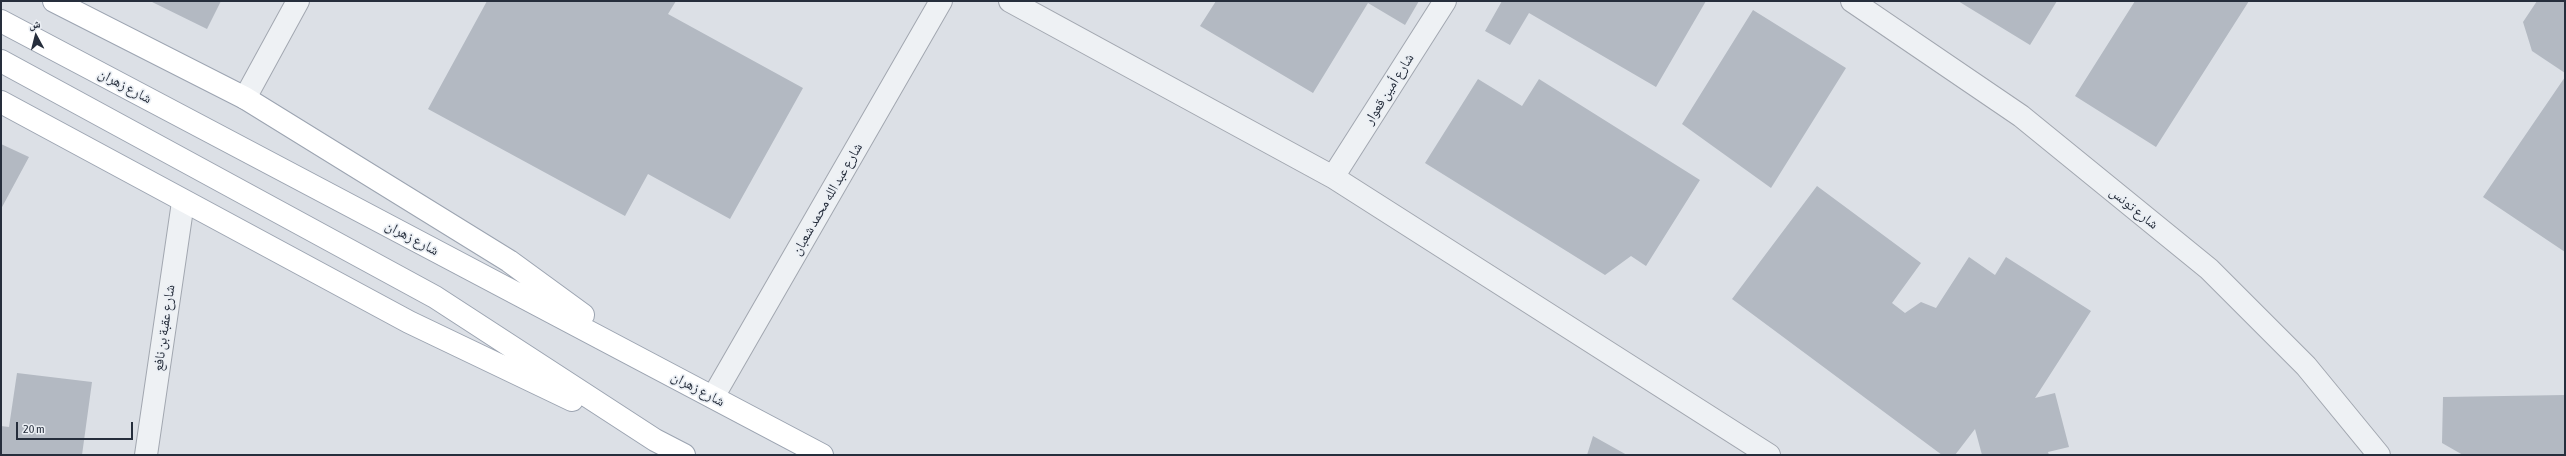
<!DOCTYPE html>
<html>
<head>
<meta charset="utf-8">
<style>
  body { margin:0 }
  #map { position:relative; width:2566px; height:456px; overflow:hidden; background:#dce0e6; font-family:"Asap Condensed","Noto Naskh Arabic",sans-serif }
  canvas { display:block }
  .frame { position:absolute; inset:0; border:2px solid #262e3c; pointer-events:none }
  .north { position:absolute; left:16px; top:16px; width:40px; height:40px; -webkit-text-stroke:3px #ebeff4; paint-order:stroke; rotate:353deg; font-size:11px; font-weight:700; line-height:16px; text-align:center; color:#262e3c }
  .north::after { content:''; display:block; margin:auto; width:14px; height:18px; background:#262e3c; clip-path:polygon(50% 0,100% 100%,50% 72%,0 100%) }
  .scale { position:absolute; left:16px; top:422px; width:117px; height:18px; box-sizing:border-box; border:2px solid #262e3c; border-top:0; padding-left:5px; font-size:12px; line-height:14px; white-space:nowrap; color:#262e3c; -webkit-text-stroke:3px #ebeff4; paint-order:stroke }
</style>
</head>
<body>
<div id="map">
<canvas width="2566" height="456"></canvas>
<div class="frame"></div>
<div class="north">ش</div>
<div class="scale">20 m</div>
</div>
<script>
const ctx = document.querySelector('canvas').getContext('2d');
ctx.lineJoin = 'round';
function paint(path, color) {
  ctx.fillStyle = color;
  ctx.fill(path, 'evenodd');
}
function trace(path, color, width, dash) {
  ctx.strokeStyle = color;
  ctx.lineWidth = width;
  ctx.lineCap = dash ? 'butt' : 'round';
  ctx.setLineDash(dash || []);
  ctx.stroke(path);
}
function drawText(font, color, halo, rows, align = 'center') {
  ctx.font = font + ' "Asap Condensed","Noto Naskh Arabic",sans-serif';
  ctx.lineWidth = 3.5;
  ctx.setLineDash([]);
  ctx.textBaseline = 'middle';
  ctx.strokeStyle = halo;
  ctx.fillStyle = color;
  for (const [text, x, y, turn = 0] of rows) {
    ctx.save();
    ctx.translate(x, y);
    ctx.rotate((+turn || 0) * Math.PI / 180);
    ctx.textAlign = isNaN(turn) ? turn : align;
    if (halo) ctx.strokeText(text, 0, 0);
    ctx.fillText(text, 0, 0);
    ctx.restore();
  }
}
const building = new Path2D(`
  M150 1H221L207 29Z
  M487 1H676L668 14 803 88 730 219 648 174 625 216 428 109Z
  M1216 1H1419L1405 25 1368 3 1313 93 1200 26Z
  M1502 1H1706L1656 87 1529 13 1510 45 1485 31Z
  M1958 1H2057L2030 45Z
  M2135 1H2249L2156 147 2075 96Z
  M2537 1H2565V73L2532 51 2523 22Z
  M1753 10 1846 68 1771 188 1682 124Z
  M2565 77V252L2483 197Z
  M1478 79 1522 106 1539 79 1700 180 1646 266 1631 256 1605 275 1425 163Z
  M1 144 29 157 1 209Z
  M1817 186 1921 263 1892 303 1905 313 1921 302 1936 308 1969 257 1995 275 2006 257 2091 311 2035 398 2055 393 2069 447 2048 452 2049 455H1982L1975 429 1955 455H1942L1732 299Z
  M17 373 92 382 82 455H1V426L9 427Z
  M2565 395 2564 455H2463L2442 443 2443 397Z
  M1593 436 1627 455H1587Z`);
const minor = new Path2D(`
  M1010 1 1333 177 1769 455
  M1852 1 2021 116 2209 269 2306 366 2379 455
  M245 98 298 1
  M1333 177 1445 1
  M713 397 941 1
  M146 455 183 202`);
const major = new Path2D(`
  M54 1 245 98 509 261 583 315
  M1 21 822 455
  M1 61 435 297 655 440 684 455
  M1 102 409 322 572 400`);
const streetNames = [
  ["شارع زهران",125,86,28],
  ["شارع أمين قعوار",1389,89,-58],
  ["شارع عبد الله محمد شعبان",827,199,-60],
  ["شارع تونس",2134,208,39],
  ["شارع زهران",412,238,28],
  ["شارع عقبة بن نافع",164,328,-82],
  ["شارع زهران",698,389,28]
];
paint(building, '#b3b9c2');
trace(minor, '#a2a7b0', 24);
trace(major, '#9ca4b1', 24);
trace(minor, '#eef1f4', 22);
trace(major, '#fff', 22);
drawText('14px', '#262e3c', '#ebeff4', streetNames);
</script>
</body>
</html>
